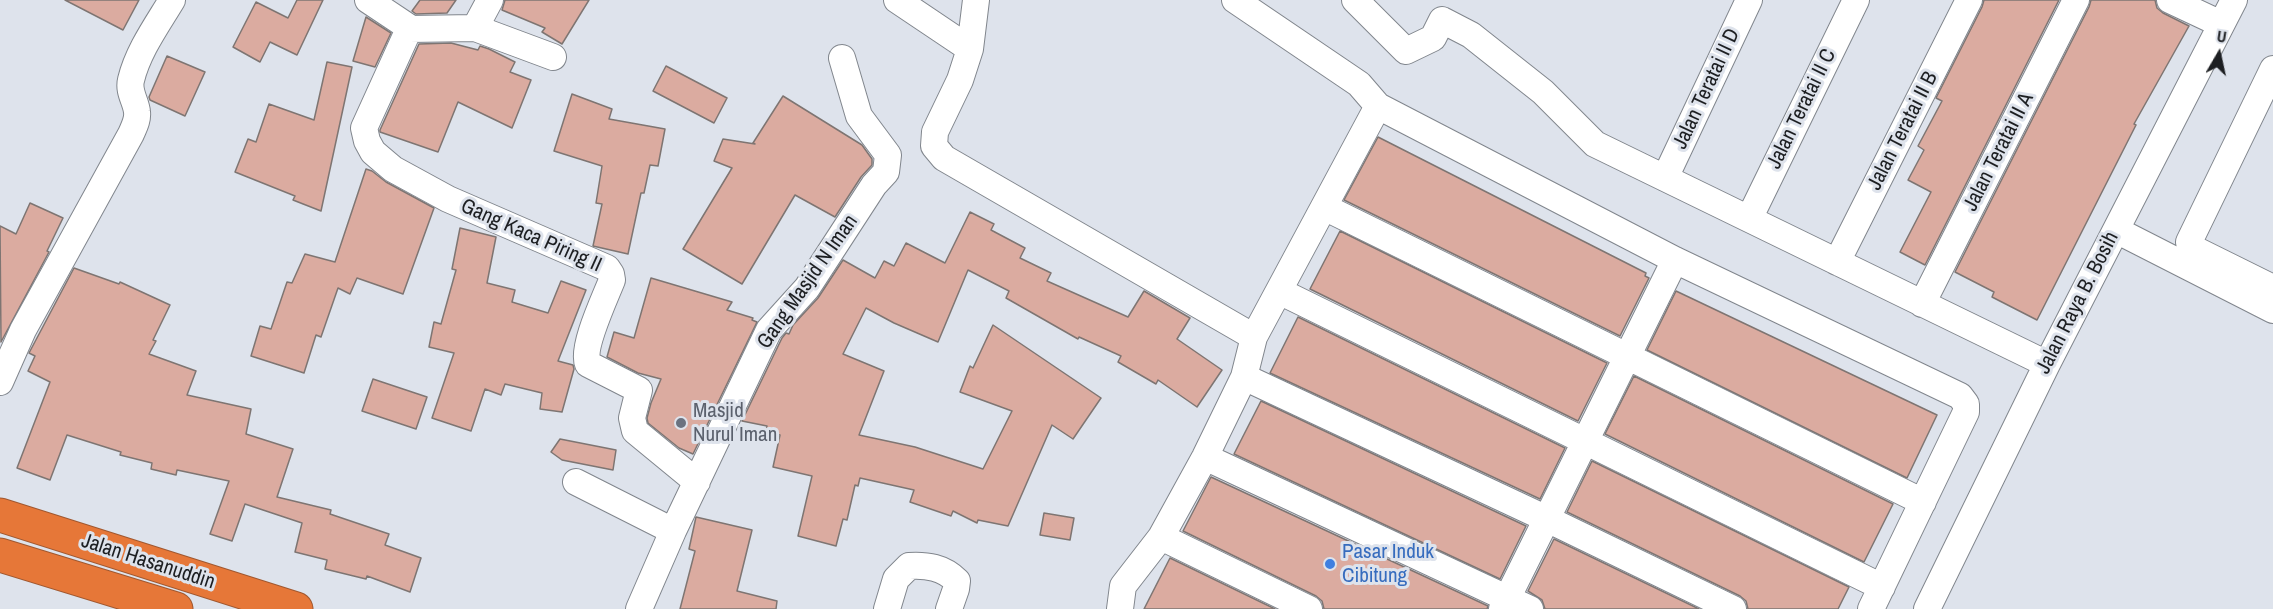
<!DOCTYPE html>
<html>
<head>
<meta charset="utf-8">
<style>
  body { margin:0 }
  #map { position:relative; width:2273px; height:609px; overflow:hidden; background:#dee3ec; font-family:"Archivo Narrow",sans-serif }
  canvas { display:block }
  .north { position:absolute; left:2189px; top:24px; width:60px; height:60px; -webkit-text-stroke:4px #dee3ec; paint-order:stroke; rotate:9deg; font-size:16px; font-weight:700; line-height:24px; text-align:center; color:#1d1f22 }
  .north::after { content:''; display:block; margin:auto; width:21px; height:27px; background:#1d1f22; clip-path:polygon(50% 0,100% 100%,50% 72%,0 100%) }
</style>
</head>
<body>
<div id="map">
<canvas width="2273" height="609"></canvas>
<div class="north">U</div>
</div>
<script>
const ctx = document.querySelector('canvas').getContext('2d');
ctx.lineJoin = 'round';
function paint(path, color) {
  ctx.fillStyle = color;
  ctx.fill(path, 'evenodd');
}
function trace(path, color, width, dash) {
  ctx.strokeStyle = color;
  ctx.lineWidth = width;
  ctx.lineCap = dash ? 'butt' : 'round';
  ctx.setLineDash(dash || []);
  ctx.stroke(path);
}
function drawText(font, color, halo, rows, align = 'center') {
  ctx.font = font + ' "Archivo Narrow",sans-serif';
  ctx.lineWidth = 6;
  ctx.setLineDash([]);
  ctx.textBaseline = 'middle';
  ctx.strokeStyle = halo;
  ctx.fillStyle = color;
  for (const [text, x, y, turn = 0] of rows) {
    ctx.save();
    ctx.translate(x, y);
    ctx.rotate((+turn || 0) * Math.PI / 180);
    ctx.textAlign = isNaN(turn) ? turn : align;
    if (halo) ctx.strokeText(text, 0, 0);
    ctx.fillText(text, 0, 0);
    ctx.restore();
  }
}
const building = new Path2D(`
  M65 0H139L123 30Z
  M297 0H323L297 55 270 42 260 62 233 47 256 2 288 18Z
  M420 0H456L447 13 416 14 412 11Z
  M505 0H589L562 44 542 32 545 28 502 10Z
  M1984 0H2059L1925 265 1900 252 1931 192 1908 180 1924 150 1918 146 1942 101 1936 98 1982 7Z
  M2091 0H2155L2157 8 2163 13 2189 26 2134 124 2136 125 2037 320 1992 297 1994 292 1955 272 2089 7Z
  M366 17 391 33 375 67 353 61Z
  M451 43 478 50 480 46 489 49 515 62 510 72 531 80 512 128 458 102 438 152 380 132V130L419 44Z
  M167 56 205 72 185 116 150 100 149 97Z
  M327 62 352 67 321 211 293 200 295 196 235 172 248 139 256 142 269 104 314 120Z
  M666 66 727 98 714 123 653 91Z
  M572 94 612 109 609 119 665 129 658 166 650 165 644 193H641L628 254 593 246 602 204 596 203 602 166 554 151Z
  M783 96 862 145 872 159V165L861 177 835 217 795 195 742 284 683 249 732 168 714 161 723 139 755 144 753 143Z
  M1378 137 1646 273 1645 276 1649 278 1620 336 1344 200Z
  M366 169 372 171 386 182 434 208 403 294 357 278 350 294 338 288 321 337 316 335 304 373 251 356 260 326 271 329 287 282 292 283 305 254 335 262Z
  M30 203 63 218 47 251 49 252 1 342 0 226 16 234Z
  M970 212 994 224 991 230 1025 248 1020 258 1051 273 1047 281 1128 317 1144 291 1190 318 1177 339 1222 370 1197 407 1158 380 1156 384 1118 362 1121 356 1079 337 1078 339 1006 298 1009 291 968 270 938 342 894 323 866 308 843 354 884 371 859 435 915 447 983 469 1012 411 960 392 970 366 973 368 993 325 1101 398 1073 439 1052 425 1008 526 978 520 977 523 953 511 951 516 910 502 914 490 860 478 858 486 855 485 847 520 843 519 836 546 798 536 812 476 773 467 780 435 766 431 767 426 742 421 782 338 786 333 789 334 793 325 818 298 843 260 875 278 884 261 894 266 906 243 945 263Z
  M460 228 496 237 487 283 515 290 512 302 548 313 561 281 586 290 558 361 573 365 574 369 562 412 540 409 542 393 505 384 501 395 485 389 471 431 432 418 454 353 429 347 434 322 441 324 456 270 452 269Z
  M1340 231 1607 363 1578 421 1310 289Z
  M74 268 119 284 120 282 170 305 153 340 156 341 149 354 196 371 187 395 251 409 246 434 293 449 277 497 331 510 330 514 389 534 385 545 421 558 410 592 367 576 366 579 325 569 327 560 295 552 302 523 245 504 232 541 210 534 229 481 177 470 176 475 151 469 152 463 120 455 121 452 67 435 50 480 17 468 50 382 28 371 35 356 29 353Z
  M651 278 732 302 727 310 753 318 752 320 757 322 693 454 679 448 648 423 647 418 651 403 661 379 638 373 607 357 614 332 634 338Z
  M1676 291 1937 415 1907 478 1647 350Z
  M1298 317 1565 448 1540 499 1270 373Z
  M1634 376 1893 504 1864 562 1605 434Z
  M373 379 427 397 416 429 362 411Z
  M1261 401 1526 526 1500 579 1234 454Z
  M560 439 616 450 613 470 562 460 551 452Z
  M1592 461 1849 587 1838 609H1748L1746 601 1740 596 1567 512Z
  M1211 477 1488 606 1487 609H1324L1322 601 1316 596 1183 531Z
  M1044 513 1074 518 1070 540 1040 535Z
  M696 517 752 530 737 591 777 601 776 609H680L695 551 689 549Z
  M1554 539 1699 609H1545L1542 600 1528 591Z
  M1170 558 1275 609H1144Z`);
const minor = new Path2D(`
  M368 0 407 26 409 29 364 128 367 141 373 152 393 169 448 199 607 268 611 274 612 280C605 298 581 348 588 364L639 390 632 418 635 431 697 482
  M897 0 970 49
  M976 0 970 49 960 80 935 132 934 146 944 158 1254 337
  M1235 0 1359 84 1378 106 1675 260 1960 396 1966 404V412L1871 609
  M1355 0 1406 51 1433 38 1442 20 1471 35 1543 92 1595 144 2047 364
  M2170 0 2221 24
  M475 28 490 0
  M409 29 475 28 553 57
  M2273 69 2189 242 2190 247 2273 288
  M1665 178 1749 0
  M1324 207 1923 502
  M1749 219 1856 0
  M2116 230 2273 310
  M1837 262 1969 0
  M1279 291 1882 587
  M1922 304 2076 0
  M1244 377 1547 519 1733 609
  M0 382 23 330 131 134C134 127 138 120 137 112 136 101 128 92 131 80 138 51 157 25 172 0
  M1205 457 1530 609
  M576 482 673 531
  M1161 537 1309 609
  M639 609 673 531 769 330 807 288 874 185 886 172 888 155 859 116 842 58
  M887 609 896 579 909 566C927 565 943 567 957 581L956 589 949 609
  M1120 609 1123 586 1161 537 1205 457 1244 377 1254 337 1378 106
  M1502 609 1675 260
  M1927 609 2047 364 2234 0`);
const highway = new Path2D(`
  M0 515 296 609
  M0 555 176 609`);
const markers = [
  [681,423,6,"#6b7280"],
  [1330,564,6,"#3f7fe0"]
];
const streetNames = [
  ["Jalan Teratai II D",1707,89,-65],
  ["Jalan Teratai II C",1802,109,-64],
  ["Jalan Teratai II B",1903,131,-63],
  ["Jalan Teratai II A",1999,152,-63],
  ["Gang Kaca Piring II",531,236,24],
  ["Gang Masjid N Iman",808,282,-55],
  ["Jalan Raya B. Bosih",2078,303,-63],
  ["Jalan Hasanuddin",148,562,18]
];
const worshipNames = [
  ["Masjid",693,411],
  ["Nurul Iman",693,435]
];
const shopNames = [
  ["Pasar Induk",1342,552],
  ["Cibitung",1342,576]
];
paint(building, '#dbaba0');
trace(building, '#7e7572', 1.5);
trace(minor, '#81868d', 28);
trace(highway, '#a05830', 35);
trace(minor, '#fff', 26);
trace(highway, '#e67738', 33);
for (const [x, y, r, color] of markers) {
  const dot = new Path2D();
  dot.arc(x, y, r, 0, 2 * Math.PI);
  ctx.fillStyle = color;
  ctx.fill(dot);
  trace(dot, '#dee3ec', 2);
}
drawText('21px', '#1d1f22', '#dee3ec', streetNames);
drawText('21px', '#5b616d', '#dee3ec', worshipNames, 'left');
drawText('21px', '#366cbe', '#dee3ec', shopNames, 'left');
</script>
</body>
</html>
